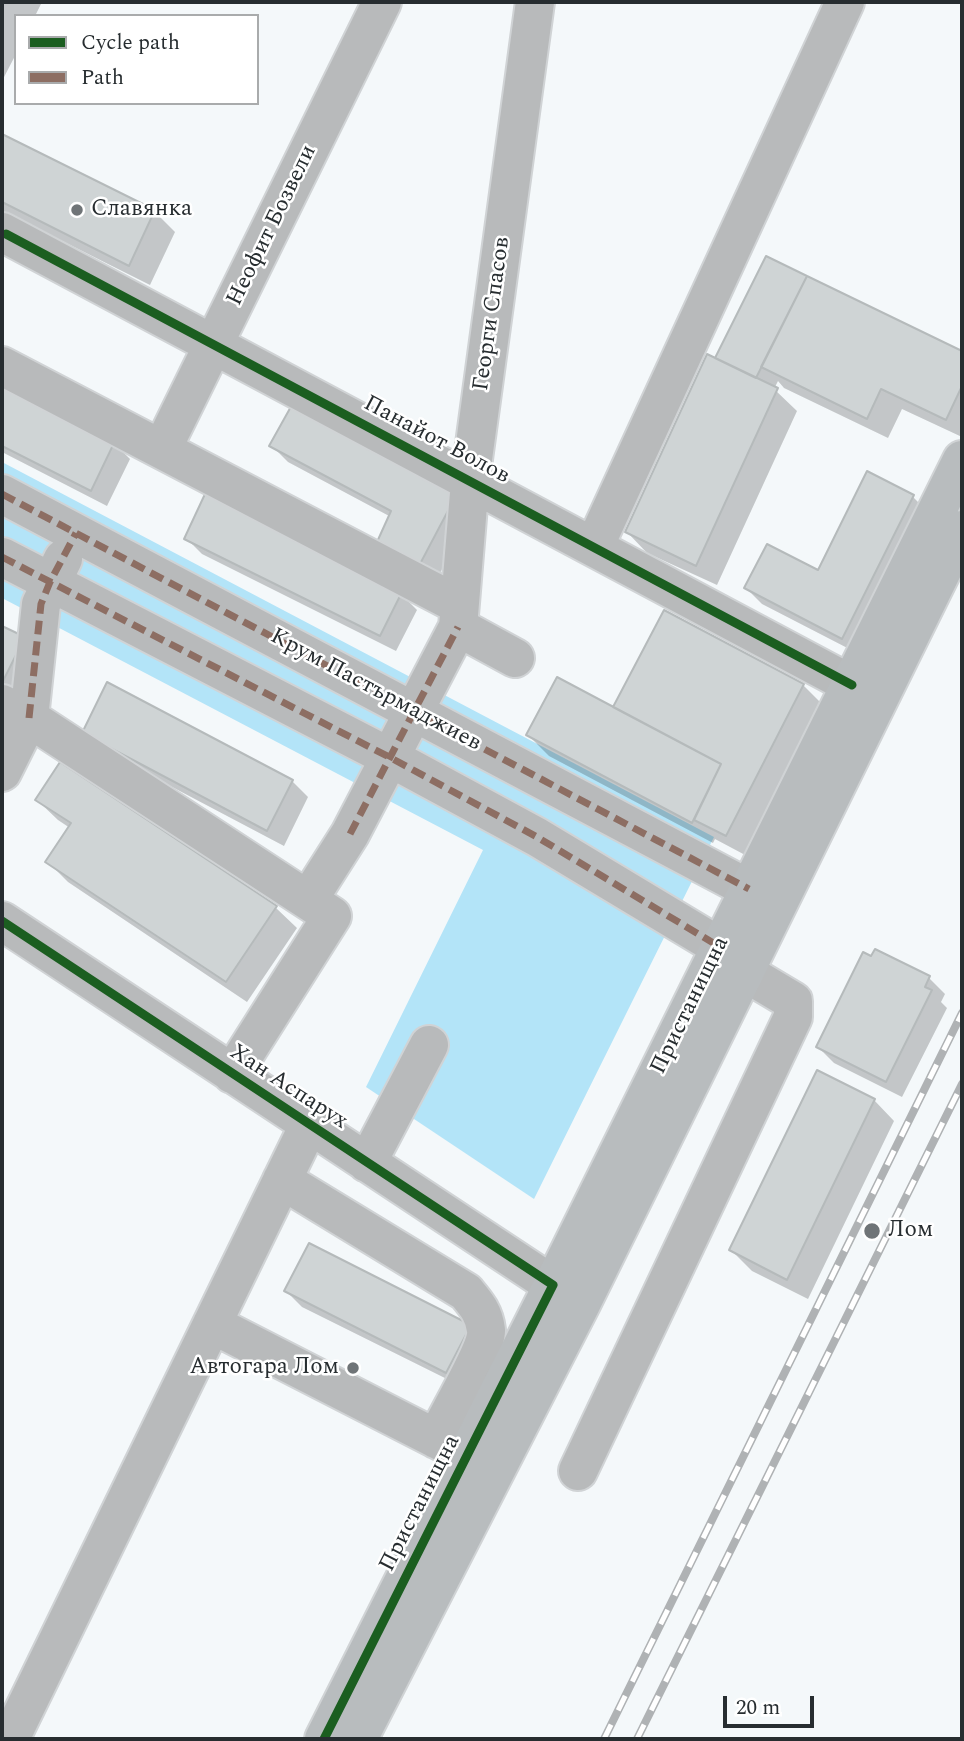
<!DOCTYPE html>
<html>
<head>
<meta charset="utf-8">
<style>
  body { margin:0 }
  #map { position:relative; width:964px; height:1741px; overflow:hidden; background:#f4f8fa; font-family:Spectral,serif }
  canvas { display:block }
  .frame { position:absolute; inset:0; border:4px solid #272d30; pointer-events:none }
  .legend { position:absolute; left:14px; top:14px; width:245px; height:91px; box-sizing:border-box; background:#fff; border:2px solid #a9abac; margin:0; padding:9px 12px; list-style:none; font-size:21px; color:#272d30 }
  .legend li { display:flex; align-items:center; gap:14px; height:35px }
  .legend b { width:35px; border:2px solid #a9abac }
  .scale { position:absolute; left:723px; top:1696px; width:91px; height:32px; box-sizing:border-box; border:4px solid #272d30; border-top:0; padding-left:9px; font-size:21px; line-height:24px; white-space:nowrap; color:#272d30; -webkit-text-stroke:5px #fff; paint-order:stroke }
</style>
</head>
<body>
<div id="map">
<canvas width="964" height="1741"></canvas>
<div class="frame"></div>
<ul class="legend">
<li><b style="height:9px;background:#1b5e20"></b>Cycle path</li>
<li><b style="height:9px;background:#8d6e63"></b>Path</li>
</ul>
<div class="scale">20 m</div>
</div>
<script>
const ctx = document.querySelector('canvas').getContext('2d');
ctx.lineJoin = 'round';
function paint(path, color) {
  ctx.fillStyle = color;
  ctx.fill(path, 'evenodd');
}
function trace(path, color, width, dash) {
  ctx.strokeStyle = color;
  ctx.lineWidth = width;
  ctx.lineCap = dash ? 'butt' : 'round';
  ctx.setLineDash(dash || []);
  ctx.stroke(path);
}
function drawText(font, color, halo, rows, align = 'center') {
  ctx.font = font + ' Spectral,serif';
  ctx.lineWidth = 5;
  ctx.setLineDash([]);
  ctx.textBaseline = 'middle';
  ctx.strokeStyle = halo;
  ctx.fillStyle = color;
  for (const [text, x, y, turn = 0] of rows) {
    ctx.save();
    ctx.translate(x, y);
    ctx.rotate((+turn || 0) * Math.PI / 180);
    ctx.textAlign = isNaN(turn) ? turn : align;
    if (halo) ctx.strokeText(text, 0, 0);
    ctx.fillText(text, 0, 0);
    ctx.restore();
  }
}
const green = new Path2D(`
  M2 462 714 837 534 1199 366 1087 483 850 2 598Z`);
const shadow = new Path2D(`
  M2 2H42L35 16H16V54L2 81Z
  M2 136 154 211 175 232 150 285 2 211Z
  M767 258 962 353V437L902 409 888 438 784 388 778 381 774 389 797 411 717 585 647 553 627 532 722 364Z
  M2 386 114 443 130 459 107 506 2 452Z
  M272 446 474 507 437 579 396 558 391 517 288 462Z
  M913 497 929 513 859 654 762 604 746 588 819 572Z
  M186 538 401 594 417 610 396 651 202 554Z
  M2 628 23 639 44 660 2 701Z
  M803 685 824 706 747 856 715 839 713 843 549 756 528 735Z
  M84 733 292 781 308 797 284 846 100 749Z
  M61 764 276 908 297 928 247 1002 68 882 47 861 70 828 58 820 37 800Z
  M929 978 945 994 941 1002 947 1008 902 1097 834 1063 818 1047Z
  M874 1100 894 1121 808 1299 752 1271 731 1250Z
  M310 1245 486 1343 463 1387 302 1307 286 1291Z`);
const building = new Path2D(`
  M2 134 155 210 129 266 2 202Z
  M766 256 807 276 756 378 715 358Z
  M807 276 962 351V386L946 420 881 389 867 419 761 367Z
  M707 354 778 388 696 566 625 532Z
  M2 384 115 441 91 491 2 446Z
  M293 403 459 490 420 564 377 542 391 511 269 446Z
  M867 471 914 495 842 639 744 588 767 544 818 570Z
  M205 494 402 592 380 636 184 539Z
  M664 610 804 684 726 836 694 820 721 764 613 707Z
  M2 626 25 637 2 683Z
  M557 677 721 764 692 823 526 735Z
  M107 682 293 780 267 831 82 733Z
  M60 762 277 906 226 982 45 862 71 823 35 800Z
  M875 949 930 976 925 987 932 990 886 1082 816 1047 863 952 871 956Z
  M817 1070 875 1099 787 1280 729 1250Z
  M309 1243 471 1325 446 1373 284 1291Z`);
const minor = new Path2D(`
  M2 232 852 685
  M2 366 459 605
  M162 449 382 2
  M2 494 749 889
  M594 547 845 2
  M2 557 391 758 537 837 720 947
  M458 627 515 658
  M2 704 29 718 332 916 232 1074
  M2 772 29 718 41 604 63 559
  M308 900 350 834 458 627 470 481 535 2
  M2 921 580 1303
  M367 1163 429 1045
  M282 1180 466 1292C476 1304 484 1313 486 1330 488 1348 446 1418 436 1439
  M212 1324 460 1451
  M578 1471 793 1017V1001L746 973
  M10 1739 309 1125`);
const major = new Path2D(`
  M324 1739 553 1285 962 460
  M358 1739 581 1304 962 530`);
const rail = new Path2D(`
  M604 1739 962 1013
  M637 1739 962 1084`);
const quiet = new Path2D(`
  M2 494 749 889
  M2 557 391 758 537 837 720 947
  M29 718 41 604 50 582 76 533
  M350 834 458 627`);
const cycleway = new Path2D(`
  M6 234 852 685
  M2 921 553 1285 324 1739`);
const markers = [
  [77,210,7,"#6f7477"],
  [872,1231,9,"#6f7477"],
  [353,1368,7,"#6f7477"]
];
const poiNames = [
  ["Славянка",91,210],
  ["Лом",888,1231],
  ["Автогара Лом",339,1368,"right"]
];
const streetNames = [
  ["Неофит Бозвели",273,226,-64],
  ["Георги Спасов",493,314,-82],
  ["Панайот Волов",436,441,28],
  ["Крум Пастърмаджиев",375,691,28],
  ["Пристанищна",691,1006,-64],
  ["Хан Аспарух",288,1088,33],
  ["Пристанищна",421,1504,-63]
];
paint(green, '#b3e4f8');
paint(shadow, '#0003');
paint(building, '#cfd4d5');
trace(building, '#b5babb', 2);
trace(minor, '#d0d3d5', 42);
trace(major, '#d0d3d5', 42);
trace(minor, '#b8babb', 38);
trace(major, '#b8bcbe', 38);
trace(rail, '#afb2b4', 8);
trace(rail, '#fff', 5, [16]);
trace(quiet, '#8d6e63', 7, [14, 7]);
trace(cycleway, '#1b5e20', 9);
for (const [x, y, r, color] of markers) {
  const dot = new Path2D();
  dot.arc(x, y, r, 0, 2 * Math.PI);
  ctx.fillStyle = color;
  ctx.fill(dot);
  trace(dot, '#fff', 2.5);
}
drawText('23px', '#272d30', '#fff', poiNames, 'left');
drawText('23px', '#272d30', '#fff', streetNames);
</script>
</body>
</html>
